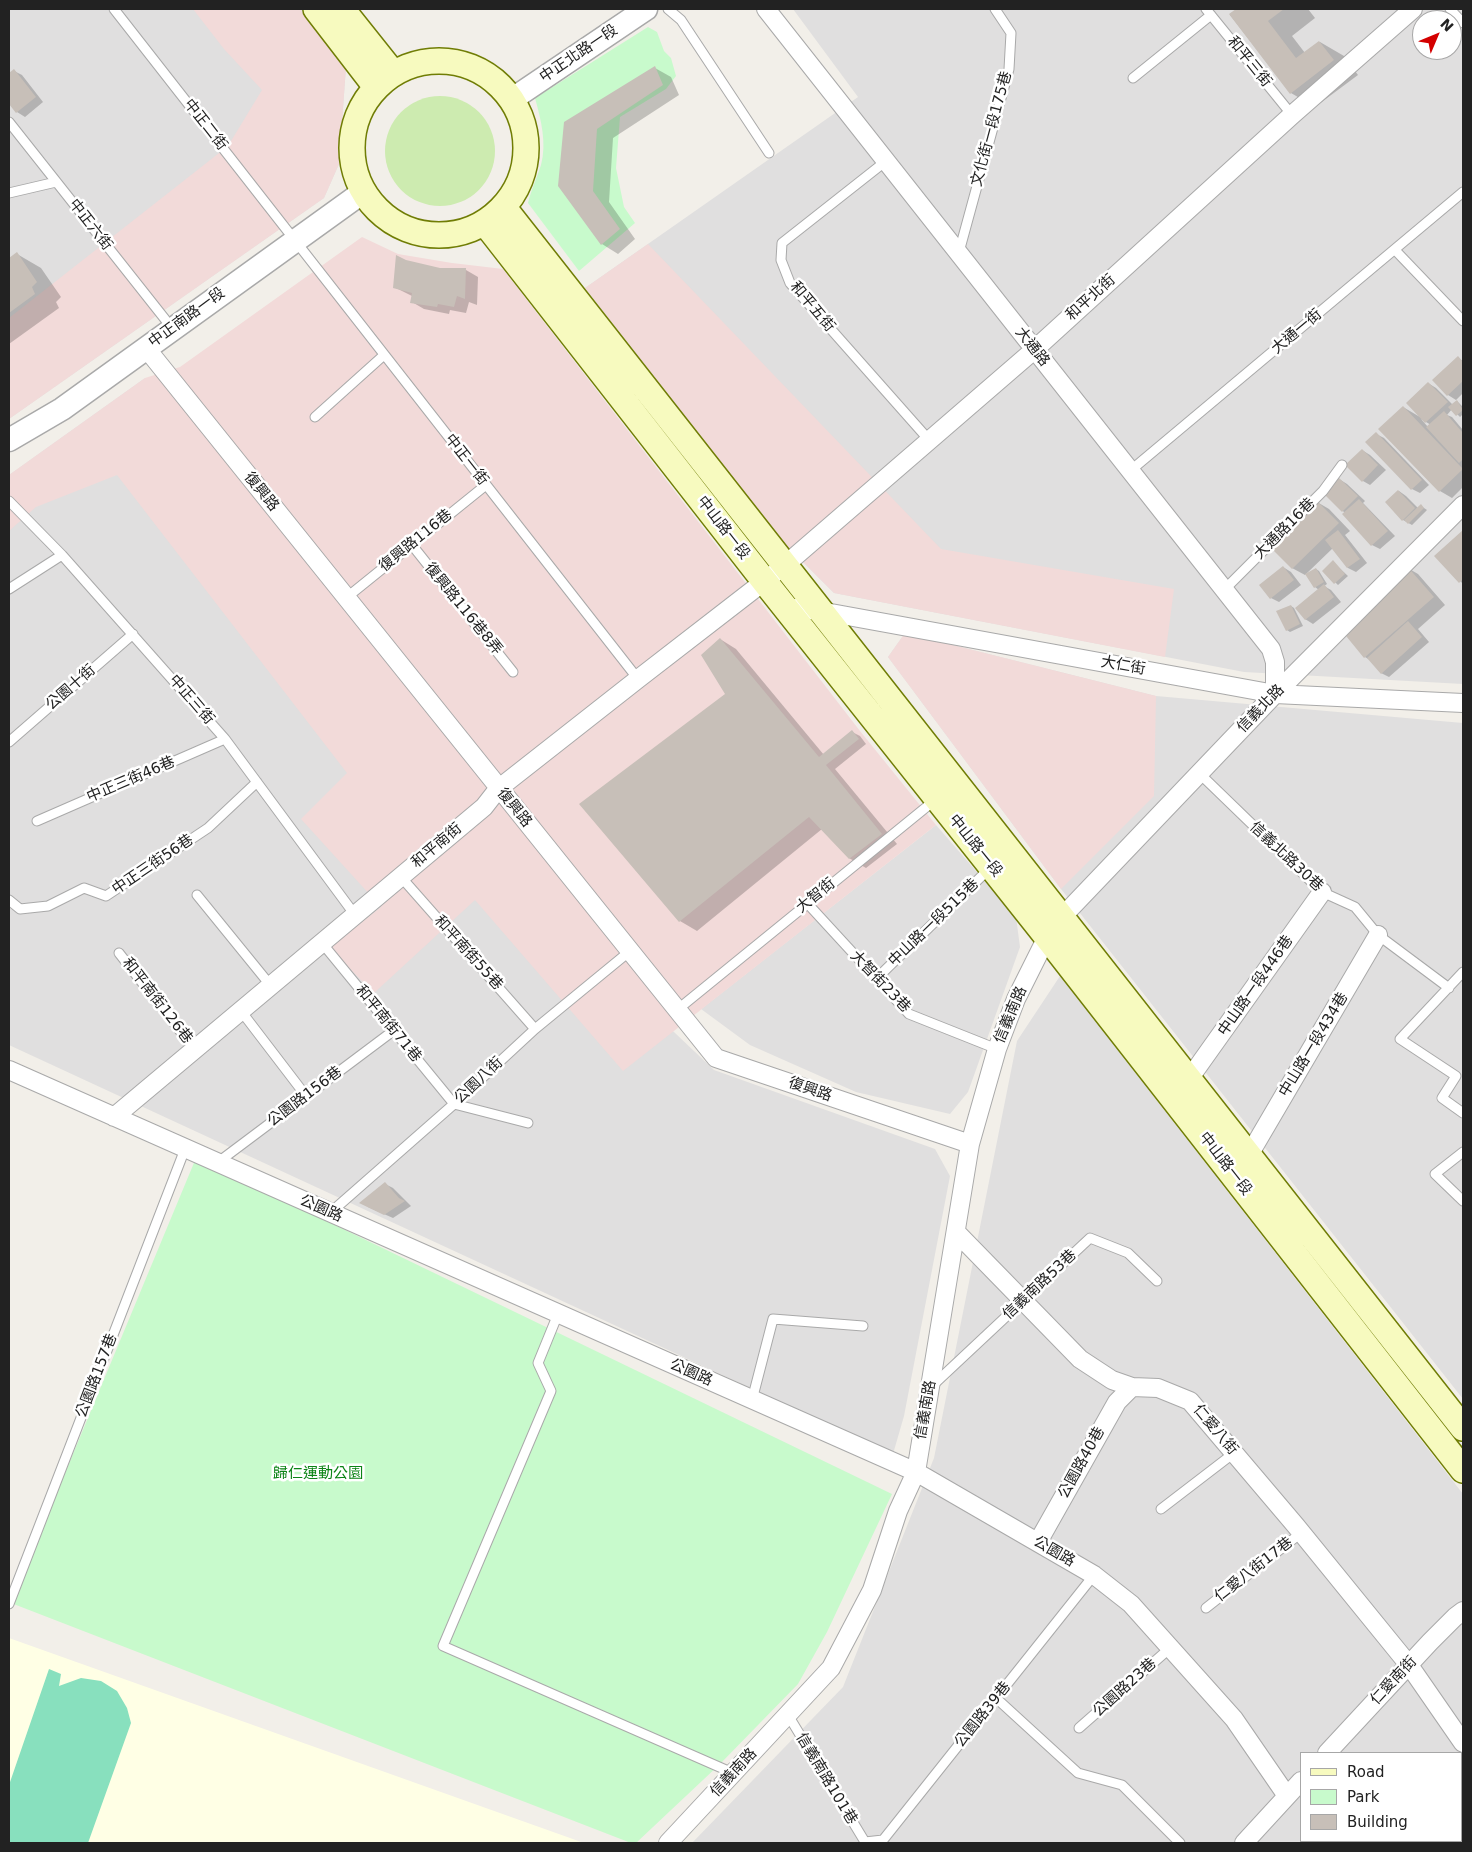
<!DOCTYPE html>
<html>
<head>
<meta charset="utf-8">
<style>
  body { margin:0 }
  #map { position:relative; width:1472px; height:1852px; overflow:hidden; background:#f2efe9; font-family:"DejaVu Sans",sans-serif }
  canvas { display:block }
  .frame { position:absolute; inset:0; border:10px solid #222; pointer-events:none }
  .legend { position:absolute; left:1300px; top:1752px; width:162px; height:90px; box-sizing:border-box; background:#fff; border:1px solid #a7a7a7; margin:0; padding:6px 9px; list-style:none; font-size:15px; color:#222 }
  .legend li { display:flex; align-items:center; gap:10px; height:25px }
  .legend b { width:25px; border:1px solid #a7a7a7 }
  .north { position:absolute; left:1412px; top:10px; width:50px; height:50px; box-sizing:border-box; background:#fff; border:1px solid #a7a7a7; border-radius:50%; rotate:45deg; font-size:14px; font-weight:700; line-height:20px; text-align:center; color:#222 }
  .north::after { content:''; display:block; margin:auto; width:18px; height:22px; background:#d40000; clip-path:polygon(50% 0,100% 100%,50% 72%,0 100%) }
</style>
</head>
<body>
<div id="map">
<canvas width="1472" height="1852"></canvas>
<div class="frame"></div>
<ul class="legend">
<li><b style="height:6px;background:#f7fabf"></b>Road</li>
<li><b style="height:14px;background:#c8facc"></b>Park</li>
<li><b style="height:14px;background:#c7bfb8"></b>Building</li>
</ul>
<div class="north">N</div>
</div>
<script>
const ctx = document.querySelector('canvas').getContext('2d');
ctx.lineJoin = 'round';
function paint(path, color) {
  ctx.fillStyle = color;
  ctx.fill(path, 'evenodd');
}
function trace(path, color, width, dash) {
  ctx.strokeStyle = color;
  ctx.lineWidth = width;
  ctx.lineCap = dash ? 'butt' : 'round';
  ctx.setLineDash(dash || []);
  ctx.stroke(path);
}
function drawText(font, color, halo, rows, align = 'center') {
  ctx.font = font + ' "DejaVu Sans","Noto Sans TC",sans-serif';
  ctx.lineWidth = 5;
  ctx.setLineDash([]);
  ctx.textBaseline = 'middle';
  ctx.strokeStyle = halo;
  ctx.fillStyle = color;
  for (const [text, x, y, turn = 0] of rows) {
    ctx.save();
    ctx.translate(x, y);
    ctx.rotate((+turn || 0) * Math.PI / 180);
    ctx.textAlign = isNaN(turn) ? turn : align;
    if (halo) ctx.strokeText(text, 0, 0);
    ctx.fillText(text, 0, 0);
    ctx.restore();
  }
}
const residential = new Path2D(`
  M9 9H301L346 67 339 164 324 198 9 419Z
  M793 9H1463V684L1244 672 834 593 780 539 585 288 858 97ZM1422 20H1452V50H1422Z
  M145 378 655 1014 714 1070 935 1149 950 1176 904 1416 893 1454 9 1045V475Z
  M905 633 1156 696 1463 723V1399L1061 889 888 657Z
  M936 825 1016 917 1020 947 968 1092 950 1114 856 1092 750 1045 701 1009Z
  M1060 976 1463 1494V1843H692L843 1687 934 1458 1017 1041ZM1301 1753H1461V1841H1301Z`);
const commercial = new Path2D(`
  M193 9H300L346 67 339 164 324 198 9 419V318L228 146 262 90 224 49Z
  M362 237 398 254 452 263 503 269 860 731 936 825 623 1071 475 900 374 993 329 948 381 907 301 819 347 773 117 475 36 507 9 531V475L145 378 180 367Z
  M648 244 941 549 1174 589 1165 657 834 593 780 539 585 288Z
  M905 633 1156 696 1154 796 1061 889 888 657Z`);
const education = new Path2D(`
  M9 1638 584 1843H9Z`);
const grass = new Path2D(`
  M385 151a55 55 0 1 1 110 0a55 55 0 1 1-110 0Z`);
const park = new Path2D(`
  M648 27 657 32 664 51 671 58 676 76 666 89 620 117 616 168 624 207 635 223 579 271 528 203C531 190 537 178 541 165 547 143 541 120 535 98Z
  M196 1158 892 1494 827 1632 798 1684 720 1764 636 1843H631L11 1603Z`);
const pitch = new Path2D(`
  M49 1669 61 1674 59 1686 81 1678 101 1681 117 1691 127 1708 131 1723 88 1843H9V1785Z`);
const shadow = new Path2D(`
  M1238 9H1308L1315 18 1292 36 1305 53 1320 42 1344 56 1358 75 1315 107 1291 93 1230 15Z
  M655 68 671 77 679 95 613 138 609 202 635 239 618 254 602 244 565 123Z
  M14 71 22 75 43 102 25 117 17 112 9 102V75Z
  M17 254 41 268 61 297 56 302 59 308 9 344V260Z
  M406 262 440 269 466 270 478 277 477 305 469 302 466 313 450 310 449 314 424 309 412 302V296L394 287Z
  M1458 358 1463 361V393L1456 400 1448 395 1434 381Z
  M1428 383 1436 388 1453 405 1457 401 1463 407V414L1460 417 1452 409 1447 415 1452 417 1463 430V487L1452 498 1440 491 1403 407 1420 417ZM1421 419 1431 425 1428 427Z
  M1376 434 1384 438 1429 485 1420 493 1412 489Z
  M1362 450 1370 455 1386 470 1370 485 1363 481Z
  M1339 479 1347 484 1365 501 1363 503 1395 536 1380 549 1372 545 1343 511Z
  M1399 491 1406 496 1418 508 1421 506 1427 510 1412 525 1403 520Z
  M1317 502 1329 509 1350 531 1345 535 1367 563 1356 572 1348 568 1333 548 1305 575 1292 568Z
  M1463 531V584L1436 556Z
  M1333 562 1348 576 1338 585 1324 571Z
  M1283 567 1291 572 1301 585 1279 602 1271 598Z
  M1406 567 1418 574 1445 605 1418 629 1429 642 1389 677 1381 673 1370 660 1365 657Z
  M1316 569 1319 571 1327 584 1324 586 1331 590 1341 602 1313 624 1305 619 1319 590 1315 587Z
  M1291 606 1294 608 1303 626 1290 632 1287 630Z
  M720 639 736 649 824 755 852 732 860 736 866 744 835 769 897 844 866 868 849 858 822 829 697 931 680 921 581 804 727 695Z
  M385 1184 393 1188 411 1206 393 1218 368 1207Z`);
const building = new Path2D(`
  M1236 9H1284L1268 21 1296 58 1319 41 1334 60 1290 94 1229 14Z
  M655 66 663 85 597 129 593 191 620 229 601 245 558 186 564 122Z
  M14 69 36 97 16 113 9 104V73Z
  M17 252 37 282 32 287 35 294 9 313V258Z
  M396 255 406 260 440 268H466L465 299 457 296 454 307 438 304 437 307 410 303 412 293 393 288Z
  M1458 356 1463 362V381L1447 396 1432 380Z
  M1428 382 1448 402 1425 423 1406 403Z
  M1457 400 1463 410 1456 416 1448 407Z
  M1403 406 1463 469 1439 492 1378 429Z
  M1444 411 1463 433V459L1459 463 1426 427Z
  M1376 432 1422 480 1411 490 1365 442Z
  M1362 449 1378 465 1362 482 1345 465Z
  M1339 478 1358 496 1342 512 1323 493Z
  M1398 490 1415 508 1402 521 1385 502Z
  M1359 499 1388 531 1371 546 1342 514Z
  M1317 501 1339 523 1292 569 1270 547Z
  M1421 504 1424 508 1408 524 1404 520Z
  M1338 530 1360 559 1347 568 1325 540Z
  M1463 530V579L1459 583 1434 556Z
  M1333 560 1345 574 1334 584 1322 571Z
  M1406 565 1434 597 1364 658 1342 631Z
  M1283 566 1294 580 1270 599 1259 585Z
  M1316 568 1324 582 1314 588 1305 574Z
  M1324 584 1334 597 1305 620 1295 608Z
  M1291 605 1300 624 1286 631 1276 611Z
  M1408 621 1422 637 1381 674 1367 658Z
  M720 638 819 757 852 730 859 739 826 765 882 834 849 859 809 817 679 922 579 804 725 694 701 655Z
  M385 1182 399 1198 405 1201 384 1215 359 1203Z`);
const service = new Path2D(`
  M114 9 638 679
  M668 9 681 20 769 153
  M1206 9 1292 115
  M1450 9 1463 23
  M1133 78 1211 15
  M9 122 172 328
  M886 161 782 243 781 260 790 283 929 440
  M9 193 56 182
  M1395 250 1463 321
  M959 252 1009 69 1011 33 995 9
  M315 417 384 355
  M1130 471 1463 192
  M9 501 62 555 225 739 355 915
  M412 545 513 672
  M9 589 62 555
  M1224 590 1323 491 1342 465
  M346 598 486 485
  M9 742 133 634
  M1199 773 1322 892 1355 907 1378 935 1449 988
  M37 821 225 739
  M401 877 535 1029
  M197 895 271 986
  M9 900 20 909 48 906 84 888 106 896 208 828 257 782
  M807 903 909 1014 997 1049
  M322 943 454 1104 528 1123
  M119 953 195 1050
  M1463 972 1400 1039 1456 1076 1442 1098 1463 1113
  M876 979 989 869
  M677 1010 935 800
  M241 1011 306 1096
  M1463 1152 1435 1174 1463 1201
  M217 1163 393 1031
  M330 1213 454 1104 535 1029 630 951
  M558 1314 538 1363 551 1391 443 1646 733 1773
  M932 1386 1090 1238 1128 1253 1157 1281
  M752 1400 773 1319 863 1326
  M1161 1509 1234 1453
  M9 1604 185 1149
  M1206 1608 1301 1533
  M995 1699 996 1698 1078 1773 1122 1785 1180 1843
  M788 1715 865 1842
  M1079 1728 1170 1648
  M1358 1841 1359 1843
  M865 1842 883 1840 1094 1575`);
const minor = new Path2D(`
  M766 9 1271 649 1275 662V694
  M146 348 716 1058 970 1144
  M785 607 820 611 1275 694 1463 703
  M9 1070 916 1472 1094 1575 1131 1604 1234 1719 1287 1796
  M1189 1079 1322 892
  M114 1117 484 807 498 789 638 679 784 566 1034 350 1292 115 1413 9
  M1249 1155 1378 935
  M957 1233 1080 1359 1112 1380 1132 1387 1158 1388 1190 1401 1296 1526 1409 1665 1463 1743
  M1038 1542 1117 1402 1132 1387
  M1327 1753 1430 1642 1455 1617 1463 1611
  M668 1843 831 1668 872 1590 898 1511 916 1472 970 1144 997 1049 1016 999 1047 937 1062 917 1275 694 1463 505
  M1244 1843 1301 1781`);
const tertiary = new Path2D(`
  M511 100 646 9
  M9 440 62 409 363 192`);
const secondary = new Path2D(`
  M316 9 376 87
  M342 9 393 73
  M352 148a87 87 0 1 1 174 0a87 87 0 1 1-174 0Z
  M504 208 1463 1428
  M485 223 765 582 1047 937 1463 1470`);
const streetNames = [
  ["中正北路一段",579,54,-34],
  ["和平三街",1249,62,51],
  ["中正二街",205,125,52],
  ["文化街一段175巷",992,129,-75],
  ["中正六街",90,225,52],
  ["和平北街",1091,298,-42],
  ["和平五街",812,307,50],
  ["中正南路一段",187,318,-36],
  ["大通一街",1297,332,-40],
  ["大通路",1032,347,52],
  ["中正一街",466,460,52],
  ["復興路",261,492,51],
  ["中山路一段",723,528,52],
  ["大通路16巷",1285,529,-45],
  ["復興路116巷",416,541,-39],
  ["復興路116巷8弄",463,609,51],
  ["大仁街",1123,666,10],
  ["公園十街",71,688,-41],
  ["中正三街",191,700,49],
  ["信義北路",1261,709,-46],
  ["中正三街46巷",131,780,-23],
  ["復興路",514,808,51],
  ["和平南街",437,846,-40],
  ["中山路一段",975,846,51],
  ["信義北路30巷",1286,857,43],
  ["中正三街56巷",153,865,-34],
  ["大智街",816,896,-39],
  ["中山路一段515巷",934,923,-44],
  ["和平南街55巷",468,953,48],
  ["大智街23巷",880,982,46],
  ["中山路一段446巷",1256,986,-55],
  ["和平南街126巷",157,1001,52],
  ["信義南路",1011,1015,-67],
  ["和平南街71巷",388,1024,51],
  ["中山路一段434巷",1314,1045,-59],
  ["公園八街",479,1081,-43],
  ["復興路",810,1090,19],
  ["公園路156巷",305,1097,-37],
  ["中山路一段",1225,1164,52],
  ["公園路",321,1209,24],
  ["信義南路53巷",1040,1285,-43],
  ["公園路",691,1373,24],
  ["公園路157巷",97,1376,-69],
  ["信義南路",926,1410,-80],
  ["仁愛八街",1215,1430,50],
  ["公園路40巷",1082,1463,-61],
  ["公園路",1054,1552,30],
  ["仁愛八街17巷",1254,1570,-38],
  ["仁愛南街",1394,1681,-47],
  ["公園路23巷",1125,1688,-42],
  ["公園路39巷",983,1715,-51],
  ["信義南路",734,1773,-47],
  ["信義南路101巷",826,1779,59]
];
const parkNames = [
  ["歸仁運動公園",318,1474]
];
paint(residential, '#e0dfdf');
paint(commercial, '#f2dad9');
paint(education, '#ffffe5');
paint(grass, '#cdebb0');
paint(park, '#c8facc');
paint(pitch, '#88e0be');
paint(shadow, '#0003');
paint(building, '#c7bfb8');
trace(service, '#a9a9a9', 11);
trace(minor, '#a9a9a9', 20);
trace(tertiary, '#a9a9a9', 25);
trace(secondary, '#707d05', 28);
trace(service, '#fff', 9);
trace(minor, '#fff', 18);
trace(tertiary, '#fff', 22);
trace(secondary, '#f7fabf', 25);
drawText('15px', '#222', '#fff', streetNames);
drawText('15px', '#0c8416', '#fff', parkNames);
</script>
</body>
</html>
